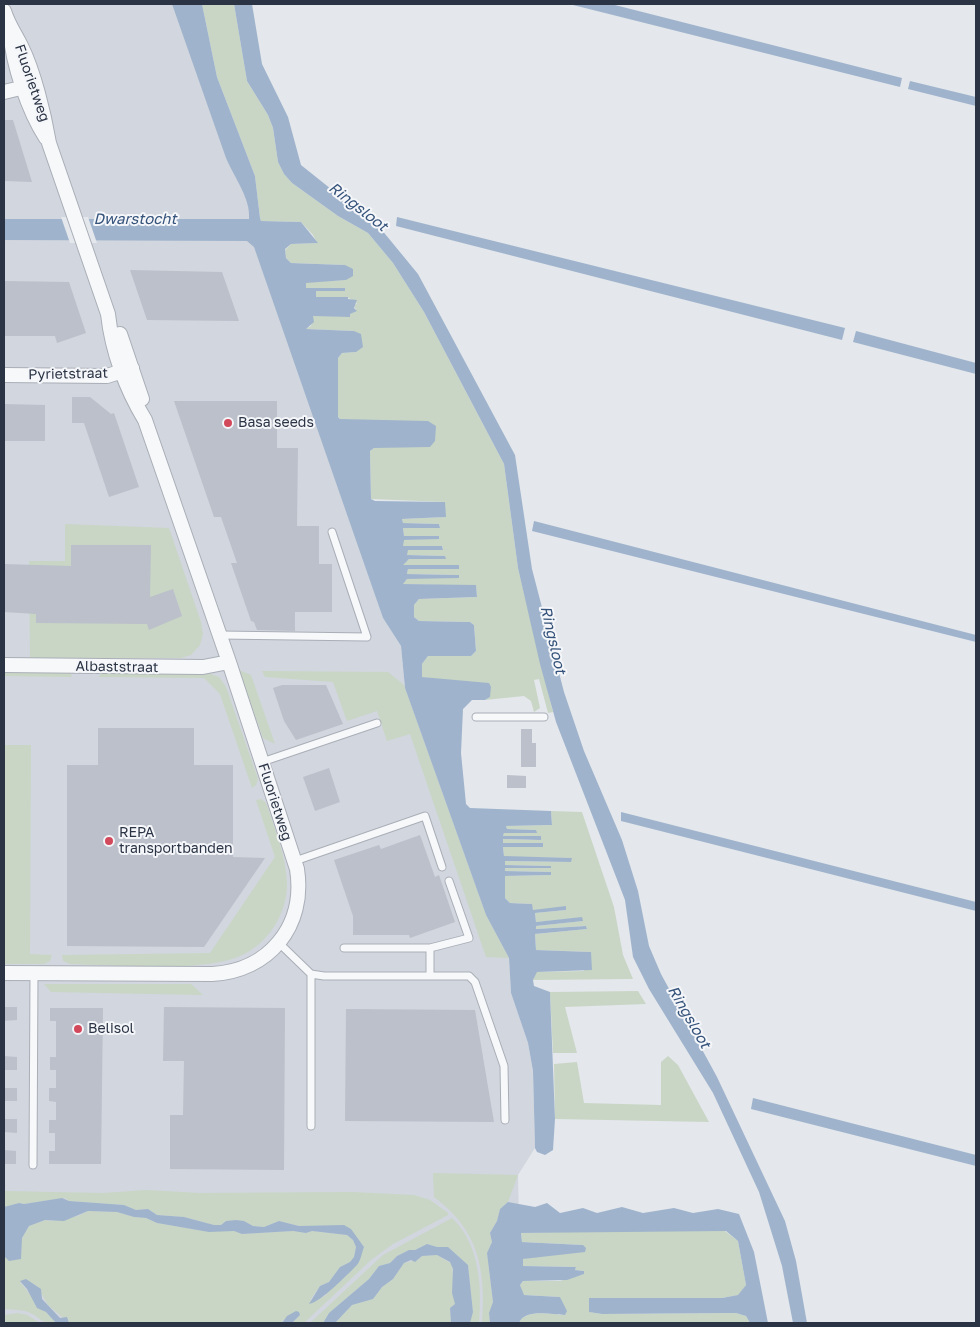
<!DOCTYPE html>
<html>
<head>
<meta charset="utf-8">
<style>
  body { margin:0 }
  #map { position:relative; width:980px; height:1327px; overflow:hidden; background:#e4e7ec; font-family:"Golos Text",sans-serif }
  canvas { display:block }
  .frame { position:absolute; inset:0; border:5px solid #2b3445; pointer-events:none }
</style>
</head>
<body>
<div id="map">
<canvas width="980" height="1327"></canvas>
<div class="frame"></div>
</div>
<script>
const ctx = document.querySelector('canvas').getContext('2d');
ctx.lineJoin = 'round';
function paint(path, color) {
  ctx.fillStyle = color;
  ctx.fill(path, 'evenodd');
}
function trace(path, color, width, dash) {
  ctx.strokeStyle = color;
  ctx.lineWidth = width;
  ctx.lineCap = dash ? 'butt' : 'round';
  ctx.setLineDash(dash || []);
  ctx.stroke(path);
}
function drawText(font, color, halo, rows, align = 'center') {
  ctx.font = font + ' "Golos Text",sans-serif';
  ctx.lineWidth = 4;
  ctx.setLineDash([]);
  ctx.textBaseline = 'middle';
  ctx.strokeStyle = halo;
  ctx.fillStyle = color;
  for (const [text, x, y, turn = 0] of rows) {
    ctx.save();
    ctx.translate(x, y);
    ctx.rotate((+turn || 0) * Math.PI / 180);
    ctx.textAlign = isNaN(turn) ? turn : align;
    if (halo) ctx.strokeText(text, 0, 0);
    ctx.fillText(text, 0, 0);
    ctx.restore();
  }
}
const built = new Path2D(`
  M4 4H183L383 618 401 646 405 688 486 915 509 958 511 993 528 1043 533 1071 535 1148 518 1175 521 1323H4Z`);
const green = new Path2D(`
  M202 4H234L247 81 268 115 273 128 278 162 284 174 292 183 338 216 368 233 393 263 424 312 504 464 518 568 553 712 548 713 539 679 534 680 540 708 534 712 531 701 524 696 485 700 490 697 443 680 422 677V664L428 656H471L476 651 474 625 470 622 419 621 414 617V605L419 599 477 597 476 586 402 584 407 579 459 575 407 574 408 569H458V565H402L409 559 445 556 407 555V550L443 549 442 546H403V540L439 538V536H404L403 528H440L439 524 403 523 402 519 445 517V502L371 499 370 451 374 448 338 417V358L342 353 356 352 354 331 305 329 311 326 313 316 350 314 356 310 354 306 357 303 347 297H315L316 291H345L344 288H306V282L346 280 345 265 291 263 286 258 285 250 291 244 317 243 313 235 301 222 261 221 260 218 255 176 217 77Z
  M65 524 169 528 201 622 203 634 200 645 191 655 181 658H30L29 561H65Z
  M239 670 251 675 275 744 263 738Z
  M262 671 388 672 404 685 486 915 509 958 486 957 410 734 387 741 377 711 347 721 333 682 265 677Z
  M4 672H70L72 677 4 676Z
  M101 673H208L219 677 226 687 258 779 256 785 252 788 220 694 204 678 99 677Z
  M4 745H31L30 954 52 955 50 961 44 964H4Z
  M261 799 266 803C275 829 286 856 287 884 287 914 268 944 240 956 200 973 115 965 70 964L63 961 62 955 210 953 275 857 256 800Z
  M551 811 582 812 614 907 623 955 633 979 533 980 536 972 584 971 591 952 536 950 535 934 587 929 586 926 535 929 536 926 582 921V918L536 922 535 913 566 910H533L531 904 510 903 505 898V876L550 875V872L505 871V868H550V866L505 865 504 861 571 862V858L504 857 503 847H542L543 843H502L503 839 541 840V836H503L504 833H536V830L507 829 506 826 552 825Z
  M44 984H191L203 995 51 992Z
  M638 991 646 1004 565 1007 577 1053H553L550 992Z
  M668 1056 678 1065 709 1122 555 1119 554 1064 577 1062 584 1103 661 1105V1062Z
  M433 1173 518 1175 508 1202 500 1209 497 1221 490 1233 492 1242 487 1253 493 1302 489 1314 490 1323H482C486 1270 479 1230 434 1197Z
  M146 1190 200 1193 352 1192 414 1195 430 1200 448 1213V1215L393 1244 371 1260 304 1323H292L300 1315 283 1320 282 1323H69L48 1305 37 1286 32 1285 26 1279 20 1282 35 1301 36 1306 46 1312 56 1323C37 1323 42 1317 28 1312 20 1309 12 1310 4 1309V1256L7 1259 22 1251 20 1245 22 1238 29 1226 45 1220 52 1221 78 1216 88 1211 117 1212 134 1217 146 1218 157 1223 204 1231H234L243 1234 293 1231 306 1233 312 1231 347 1235 353 1240 356 1247 354 1257 350 1262 340 1267 329 1282 320 1286 310 1300 325 1296 335 1284 341 1281 357 1264 364 1246 340 1226H299L279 1221 264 1227 253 1226 244 1221H226L221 1225H214L184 1217 157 1215 148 1209 136 1210 124 1205 69 1201 65 1198 24 1204 19 1203 4 1207V1191L103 1193Z
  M452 1218C480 1244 482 1288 479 1323L469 1322 473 1312 468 1265 448 1247H437L427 1244 415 1250H409L397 1256 390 1263 379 1266 369 1279 329 1313 323 1323H310L383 1255Z
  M595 1231H725L738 1241 746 1285 739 1295 722 1298 590 1312 602 1314 736 1313 746 1316 750 1323H519C525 1308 552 1315 565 1315L560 1297 523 1295 520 1285 523 1281H560L584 1274V1271L575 1270 576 1267 523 1266V1259L583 1245 522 1242 521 1233Z
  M437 1255 452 1264 455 1304 450 1308 451 1323H335L352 1305 373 1299 382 1287 393 1279 404 1263 418 1260 422 1256Z
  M18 1313 27 1315 40 1323H4V1315Z`);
const water = new Path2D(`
  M172 4H202L217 77 255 176 260 218 261 221 301 222 318 243 291 244 285 249 286 258 291 263 345 265 353 269V276L346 280 306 283V288H345V291H316V297H348V299L357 300 354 308 357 311 350 314V317L313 316 314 322 306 329 354 331 361 334 363 347 356 352 342 353 338 358V417L340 419 428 421 436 426 435 441 430 447 374 448 370 451 371 499 375 501 445 502 446 517 402 519 403 523 439 524 440 528H403L404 536H439V539L404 540 403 546H442L443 550H408L407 555 445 556 446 559H409L403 565H459V569H408L407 574 459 575V578L407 579 403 584 476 585 477 597 419 599 414 605V617L419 621 470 622 474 625 476 651 471 656H428L422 664V677L489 683 491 687 490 697 485 700H472L463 709 461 753 466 804 470 808 551 811 552 825 506 826 507 829 536 830 537 833H504L503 836H541V840L503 839V843H543V847H503L504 856 572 858 571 862 505 861V865L551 866V868H505V871L551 872V875L505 876V898L510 903 532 904 533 910 566 906V910L535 913 536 922 582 917 583 921 536 926V929L586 926 587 929 535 934 536 950 591 952 592 970 537 972 533 980 534 986 550 992 555 1119 553 1150 545 1155 537 1152 535 1148 533 1071 528 1043 511 993 509 958 486 915 405 688 401 646 383 618 254 247 247 241 4 240V219H249C251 199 234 177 226 158Z
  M234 4H252L262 64 288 117 301 165 381 229 418 274 515 455 532 569 564 692 584 751 622 840 638 891 649 946 661 974 717 1077 785 1221 796 1261 807 1323H793L782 1266 759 1192 713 1093 649 989 633 957 625 900 556 722 540 664 518 568 504 464 424 312 393 263 368 233 338 216 292 183 284 174 278 162 273 128 268 115 247 81Z
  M569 4H611L902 78 900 87Z
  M910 81 976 97V106L908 89Z
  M397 217 845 328 842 340 396 226Z
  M856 331 976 363V374L853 342Z
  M534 521 976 635V642L532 531Z
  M621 812 976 902V911L621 821Z
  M753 1098 976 1155V1166L751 1109Z
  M62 1198 69 1201 124 1205 136 1210 148 1209 157 1215 184 1217 214 1225H221L226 1221 236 1220 244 1221 253 1226 264 1227 279 1221 299 1226 344 1225 351 1229 364 1247C362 1252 361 1260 357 1265 347 1275 321 1302 309 1304L320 1286 329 1282 340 1267 350 1262 354 1257 356 1247 353 1240 347 1235 312 1231 306 1233 293 1231 242 1234 234 1231 209 1232 157 1223 146 1218 134 1217 117 1212 88 1211 64 1221 45 1220 29 1226 22 1238 21 1259 9 1261 4 1256V1207L19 1203 24 1204Z
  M508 1202 535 1207 547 1203 560 1213 583 1208 597 1213 622 1207 643 1213 674 1208 693 1213 718 1209 739 1214 754 1252 768 1323H750L746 1316 736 1313 602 1314 589 1312V1298H722L738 1295 746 1285 738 1241 726 1231 521 1233 522 1242 583 1245 586 1248 585 1252 523 1259V1266L576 1267 575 1270 584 1271V1274L567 1280 523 1281 520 1285 524 1295 560 1297 567 1311 565 1315C552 1315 525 1308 519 1323H490L489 1313 493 1302 487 1253 492 1242 490 1233 497 1221 500 1209Z
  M427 1244 437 1247H448L468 1265 473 1312 470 1323H451L450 1308 455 1304 452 1293 453 1269 450 1262 437 1255 422 1256 415 1262 411 1260 404 1263 393 1279 382 1287 373 1299 352 1305 335 1323H323L329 1313 369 1279 379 1266 390 1263 397 1256 409 1250H415Z
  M26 1279 41 1289 42 1299 60 1318 67 1317 69 1323H56L46 1312 37 1308 27 1289 20 1281Z
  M296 1311 299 1312 300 1315 292 1323H282L287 1316Z`);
const pier = new Path2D(`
  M61 217H88L97 243H70Z`);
const building = new Path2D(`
  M4 120H13L32 182 4 181Z
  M130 270 222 272 239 321 147 320Z
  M4 281 69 282 86 333 57 343 55 336H4Z
  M72 397H90L111 414 114 413 139 487 109 497 84 423H72Z
  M174 401H277V448H298L297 526H319V564H332V612H295V631L257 630 254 622 251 621 231 563H237L221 517H214Z
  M4 404 45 405V441H4Z
  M71 545H151L150 597 173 589 182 616 149 630 147 624 36 623V614L4 612V564L71 566Z
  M282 685H326L343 724 296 740 284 721 273 688Z
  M98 728H194V765H233V857L265 858 204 947 67 946V765H98Z
  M521 729H532V743H536V767H521Z
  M329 768 340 802 315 811 303 777Z
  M507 775 526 776V788H507Z
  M420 835 435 877 439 875 455 922 410 938 409 935H353V916L334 860 379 845 381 849Z
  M4 1007H17V1020L4 1021Z
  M164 1007 285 1008 284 1170 170 1169V1115H183L184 1061H163Z
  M50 1008H103L101 1164H49V1151H55V1133H49V1120H56V1102L49 1101V1088H56V1070H50V1057H56V1021H50Z
  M346 1009 475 1010 494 1122 345 1121Z
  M4 1056 17 1057V1070H4Z
  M4 1088H17V1101H4Z
  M4 1119H17V1133L4 1132Z
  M4 1150 16 1151V1164H4Z`);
const lane = new Path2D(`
  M220 635 367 637 332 532
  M476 717H544
  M262 762 377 723
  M295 861 425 816 442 867
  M279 943 311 974 324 976H469L475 982 504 1066 505 1120
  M344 948H430L469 938 449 881
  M430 948V976
  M311 1126V974
  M33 1165 34 973`);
const street = new Path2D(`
  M4 11C8 24 15 34 21 46 34 72 44 114 49 143L108 314C112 351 126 389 145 420L229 662 297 869C306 926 269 971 212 974L4 973
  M10 31C13 65 28 110 46 138
  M4 92 33 85
  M120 334 142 399
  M4 375 107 376 132 368
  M4 665 203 667 229 662`);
const markers = [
  [228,423,5,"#d1495b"],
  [109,841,5,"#d1495b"],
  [78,1029,5,"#d1495b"]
];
const streetNames = [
  ["Fluorietweg",32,83,71],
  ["Pyrietstraat",68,374,-1],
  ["Albaststraat",117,667,1],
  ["Fluorietweg",275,802,72]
];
const poiNames = [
  ["Basa seeds",238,423],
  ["REPA",119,833],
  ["transportbanden",119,849],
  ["Belisol",88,1029]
];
const waterNames = [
  ["Ringsloot",358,207,38],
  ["Dwarstocht",135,219],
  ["Ringsloot",553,640,77],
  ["Ringsloot",689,1017,60]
];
paint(built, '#d2d6de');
paint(green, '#c9d6c5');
paint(water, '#9fb4cc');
paint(pier, '#e4e7ec');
paint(building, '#bbc0ca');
trace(lane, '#a9aeb7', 9);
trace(street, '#a9aeb7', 16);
trace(lane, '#f7f8fa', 7);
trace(street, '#f7f8fa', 14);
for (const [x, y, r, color] of markers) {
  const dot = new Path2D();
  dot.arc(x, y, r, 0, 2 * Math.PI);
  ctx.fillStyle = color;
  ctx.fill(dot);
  trace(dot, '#f4f6f9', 2);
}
drawText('14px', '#2b3445', '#f4f6f9', streetNames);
drawText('14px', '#2b3445', '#f4f6f9', poiNames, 'left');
drawText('italic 15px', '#34527a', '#f4f6f9', waterNames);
</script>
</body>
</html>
